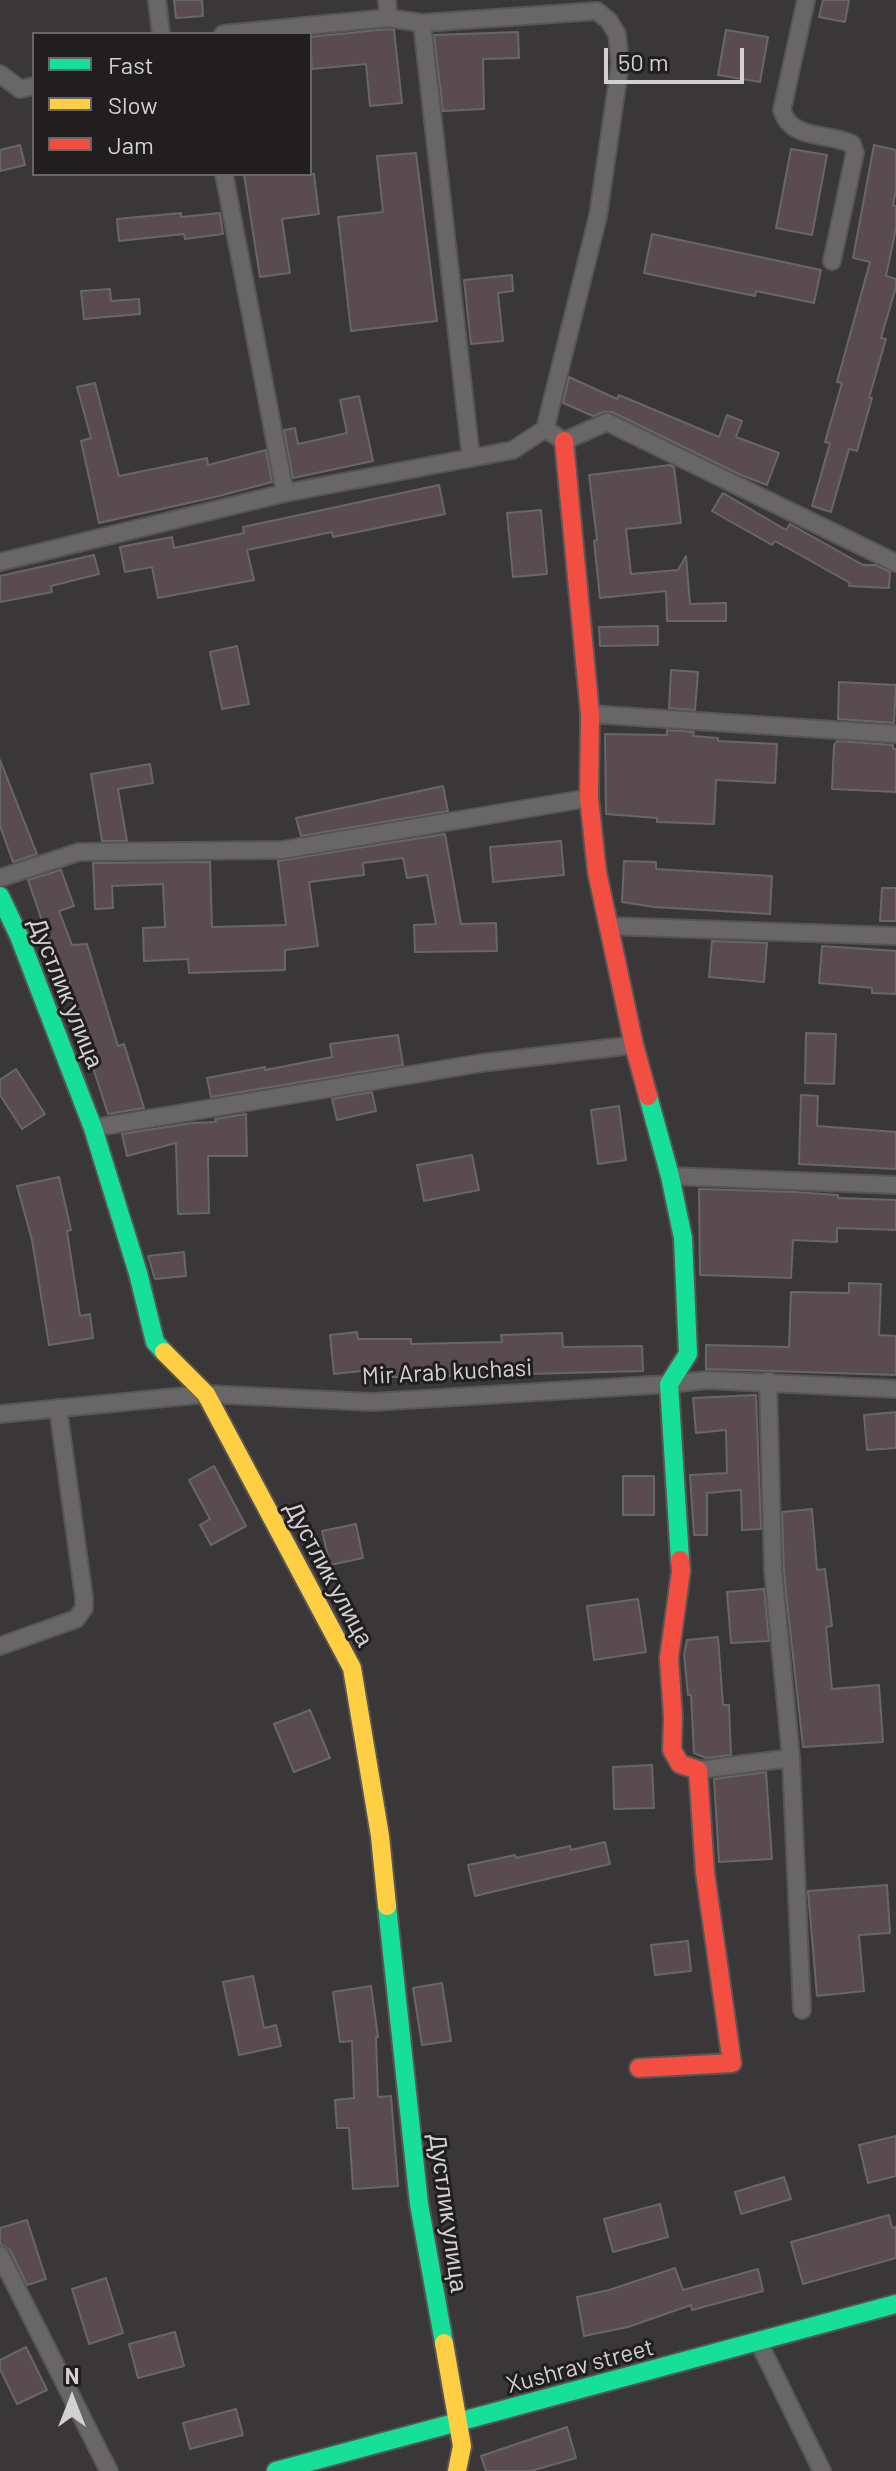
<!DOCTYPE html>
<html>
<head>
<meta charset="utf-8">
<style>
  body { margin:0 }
  #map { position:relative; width:896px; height:2471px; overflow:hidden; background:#393738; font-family:Barlow,sans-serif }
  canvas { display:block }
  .legend { position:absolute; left:32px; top:32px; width:280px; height:144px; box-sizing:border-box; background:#201e1e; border:2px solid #686566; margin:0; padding:10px 14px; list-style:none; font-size:24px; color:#d3d0d1 }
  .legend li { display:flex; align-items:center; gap:16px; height:40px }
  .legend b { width:40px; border:2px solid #686566 }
  .north { position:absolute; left:32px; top:2359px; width:80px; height:80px; -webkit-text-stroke:6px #201e1e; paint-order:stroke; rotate:0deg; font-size:22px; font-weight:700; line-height:32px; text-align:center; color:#d3d0d1 }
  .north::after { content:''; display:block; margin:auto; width:28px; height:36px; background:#d3d0d1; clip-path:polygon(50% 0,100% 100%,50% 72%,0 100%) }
  .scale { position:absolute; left:604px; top:48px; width:140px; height:36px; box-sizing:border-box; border:4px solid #d3d0d1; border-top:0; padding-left:10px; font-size:24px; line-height:28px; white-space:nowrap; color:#d3d0d1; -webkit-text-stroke:6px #201e1e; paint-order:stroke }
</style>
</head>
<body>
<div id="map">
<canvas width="896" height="2471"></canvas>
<ul class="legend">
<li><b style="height:10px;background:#16e098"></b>Fast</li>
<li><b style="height:10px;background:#ffcf43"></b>Slow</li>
<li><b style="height:10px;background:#f24e42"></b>Jam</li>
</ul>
<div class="north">N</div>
<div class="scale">50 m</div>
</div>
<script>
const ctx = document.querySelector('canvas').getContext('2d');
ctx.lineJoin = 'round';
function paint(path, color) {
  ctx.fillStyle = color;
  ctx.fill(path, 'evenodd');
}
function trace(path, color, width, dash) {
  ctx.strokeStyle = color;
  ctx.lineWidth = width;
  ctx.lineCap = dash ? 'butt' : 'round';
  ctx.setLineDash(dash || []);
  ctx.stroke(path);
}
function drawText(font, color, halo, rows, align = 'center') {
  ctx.font = font + ' Barlow,sans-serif';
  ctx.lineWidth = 6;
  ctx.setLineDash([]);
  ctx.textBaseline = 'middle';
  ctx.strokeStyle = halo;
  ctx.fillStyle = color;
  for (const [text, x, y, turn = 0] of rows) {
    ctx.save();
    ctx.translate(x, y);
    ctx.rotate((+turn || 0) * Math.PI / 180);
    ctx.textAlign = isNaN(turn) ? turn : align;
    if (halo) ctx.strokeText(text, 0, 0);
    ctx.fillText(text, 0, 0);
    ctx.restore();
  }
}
const building = new Path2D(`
  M174 0H202L203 16 176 18Z
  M823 0H849L845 22 819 17Z
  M388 29 394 30 402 103 370 106 366 64 312 69 310 37Z
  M726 30 768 37 760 82 718 75Z
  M518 32 519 58 483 59 484 109 443 111 434 35Z
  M20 145 25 165 0 171V150Z
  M874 145 896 150V190L893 205 896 206V228L886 276 896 279V287L881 338 886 339 869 398H872L857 451 849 449 831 512 812 506 830 443 825 442 842 383 837 382 870 262 853 258Z
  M791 149 827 155 812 235 776 228Z
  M416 153 437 321 351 331 338 217 383 212 377 156Z
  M244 174H314L319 214 282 219 290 273 260 277Z
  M181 213V217L220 213 223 234 185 239 184 234 119 241 117 219Z
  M652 234 821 270 814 303 756 291 755 296 644 273Z
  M512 275 513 291 498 293 503 341 471 344 464 280Z
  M110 289 111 301 139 299 140 314 84 319 81 291Z
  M569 377 617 399 619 395 719 437 727 415 742 421 736 437 779 453 767 485 741 475 612 412H603L593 416 563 403Z
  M95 383 119 476 207 458 208 465 266 450 272 482 215 497 99 523 81 441 91 438 77 387Z
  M359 396 373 461 293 478 284 430 295 428 298 444 347 433 340 400Z
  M670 465 674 467 681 523 626 529 631 574 678 570 686 556 690 604 726 603V621H667L666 591 600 598 594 541 597 540 589 475Z
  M439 485 445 514 333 537 332 532 247 550 254 580 158 598 152 567 125 572 120 547 172 537 174 548 244 533 243 527Z
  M723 493 786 530 790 524 863 565H876L890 572 889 588 849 586 850 583 775 541 772 545 712 511Z
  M541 510 547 574 513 577 507 513Z
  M94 555 99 574 51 586 52 592 0 602V576Z
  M658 626V645L600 646 599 627Z
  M237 646 249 704 222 709 210 652Z
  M671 670 698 672 695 710 669 708Z
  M839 682 896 685 894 723 838 719Z
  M667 730 694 732 693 736 718 738V741L777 744 775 783 716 780 714 824 657 822V818L606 814 605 734 667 735Z
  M837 741 893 745V749H896V792L832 789 834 745Z
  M0 760 37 854 13 862 0 826Z
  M150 764 153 783 118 789 127 841H102L91 774Z
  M443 786 448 811 301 836 296 818Z
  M445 834 461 924 496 923 497 951 415 952 414 925 436 924 427 875 407 878 403 858 363 863 364 875 309 882 318 946 285 950V970L189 973 188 959 144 961 143 928 165 927 163 884 112 886 113 908 95 909 93 863 210 862 212 927 286 925 278 861Z
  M561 841 564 875 493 882 490 847Z
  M624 861 656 862V869L772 876 770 914 654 907 622 902Z
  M61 870 74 906 59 911 72 945 87 944 118 1046 124 1044 144 1108 108 1114 67 987 71 986 44 927 28 880Z
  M882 888H896V921H880Z
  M712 941 767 943 764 982 709 977Z
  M822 946 896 951V994L872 993V988L819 983Z
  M806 1033 836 1034 834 1084 805 1083Z
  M398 1035 403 1065 211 1097 207 1078 265 1067V1070L332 1057 330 1044Z
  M16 1069 45 1114 22 1129 0 1095V1080Z
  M372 1092 376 1111 337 1120 332 1099Z
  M801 1095 818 1096 817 1126 896 1132V1169L799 1164Z
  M619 1106 626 1160 598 1164 591 1110Z
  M246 1114 247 1156H208L209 1213 178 1214 176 1143 127 1156 122 1134 192 1123 216 1122 215 1119Z
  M472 1155 479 1190 424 1201 417 1165Z
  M59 1177 71 1230 67 1231 80 1316 90 1314 93 1338 49 1345 32 1240 17 1186Z
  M699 1189 795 1192 838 1195V1198L896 1200V1230L837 1228V1242L793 1240 791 1278 700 1275Z
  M184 1252 186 1276 155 1279 148 1256Z
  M849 1283 881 1284 879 1335 896 1336V1375L706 1369V1345L789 1347 791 1292 849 1293Z
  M357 1332 358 1339H411V1344L502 1342 501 1335 562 1333 563 1347 642 1346 643 1371 410 1377H370L371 1370 334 1374 330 1335Z
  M756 1395 761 1529 742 1530 741 1490 707 1493V1535H694L690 1475 727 1473 726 1430 696 1433 693 1398Z
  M896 1412V1448L867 1450 864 1415Z
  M214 1466 246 1526 211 1545 200 1525 210 1519 189 1480Z
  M623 1476H654V1515H623Z
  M812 1509 817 1570 825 1569 832 1626 826 1627 832 1689 879 1685 883 1742 803 1747 784 1574 782 1512Z
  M356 1524 363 1558 330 1565 322 1531Z
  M764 1589 769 1641 731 1643 727 1592Z
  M638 1599 646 1652 594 1660 587 1606Z
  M718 1637 723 1705H729L731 1755 706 1758 694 1753 691 1695H688L684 1655 687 1640Z
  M310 1710 330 1758 294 1772 274 1724Z
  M652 1765 654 1808 614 1809 613 1767Z
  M766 1772 772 1859 719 1862 714 1779Z
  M605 1842 610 1864 475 1896 468 1865 515 1855 516 1858 570 1846 571 1850Z
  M887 1885 890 1933 859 1935 864 1991 817 1996 808 1891Z
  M688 1941 691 1971 655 1975 651 1945Z
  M253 1976 264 2028 276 2025 281 2046 239 2055 223 1982Z
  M442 1983 451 2041 422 2045 413 1988Z
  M371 1986 378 2037H376L378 2097 391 2096 398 2186 353 2189 349 2128H337L335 2100 354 2098 352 2041 340 2042 333 1992Z
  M896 2136V2176L868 2183 859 2145Z
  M784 2177 791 2199 741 2214 735 2192Z
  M660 2204 668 2237 613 2252 604 2219Z
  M889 2215 892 2228 896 2227V2258L803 2284 791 2242Z
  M27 2220 46 2279 27 2285 10 2250 0 2244V2228Z
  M675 2268 683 2290 758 2269 763 2291 692 2310 691 2305 628 2327 584 2336 577 2297 609 2290Z
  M106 2278 123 2333 89 2344 72 2289Z
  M175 2332 184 2366 138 2378 129 2344Z
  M26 2347 47 2390 17 2404 0 2369V2360Z
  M236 2409 243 2435 190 2449 183 2423Z
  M567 2427 576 2458 531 2471H486L481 2456Z`);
const street = new Path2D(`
  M157 0 161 34
  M387 0 388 18
  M806 0 782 110C791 141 828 132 852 144L855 153 832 261
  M422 23 471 458
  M223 34 388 18 422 23 597 11 609 21 617 34 620 64 598 216 545 429
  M0 74 20 89 34 86
  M224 174 285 493
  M0 562 285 493 513 450 545 429 564 441 607 422 896 563
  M590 714 896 734
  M0 878 79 852 282 850 589 798
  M608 926 896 936
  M93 1128 481 1063 634 1045
  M670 1176 896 1185
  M768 1381 773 1570 791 1758 802 2010
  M0 1414 206 1394 372 1402 669 1384 707 1380 896 1389
  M0 1646 76 1619 84 1608V1598L58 1408
  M698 1770 791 1758
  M0 2255 109 2471
  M759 2343 822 2471`);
const fast = new Path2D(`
  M0 896 19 936 93 1128 138 1273 155 1342 164 1352
  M648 1096 670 1176 683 1238 688 1354 669 1384 680 1560
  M387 1906 419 2204 444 2343
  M276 2471 896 2304`);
const slow = new Path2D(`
  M164 1352 206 1394 352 1668 380 1836 387 1906
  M444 2343 462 2446 457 2471`);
const jam = new Path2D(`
  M564 441 590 714 589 798 597 872 634 1045 648 1096
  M639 2068 732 2063 705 1872 698 1770 680 1764 672 1750 673 1717 669 1658 681 1571 680 1560`);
const streetNames = [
  ["Дустлик улица",66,993,68],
  ["Mir Arab kuchasi",447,1372,-3],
  ["Дустлик улица",329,1574,62],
  ["Дустлик улица",448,2213,82],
  ["Xushrav street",580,2366,-15]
];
paint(building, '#594b4f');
trace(building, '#686767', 2);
trace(street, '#575555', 20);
trace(fast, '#575555', 22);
trace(slow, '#575555', 22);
trace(jam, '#575555', 22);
trace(street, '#686666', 16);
trace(fast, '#16e098', 18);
trace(slow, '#ffcf43', 18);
trace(jam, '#f24e42', 18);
drawText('24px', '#d3d0d1', '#201e1e', streetNames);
</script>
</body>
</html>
